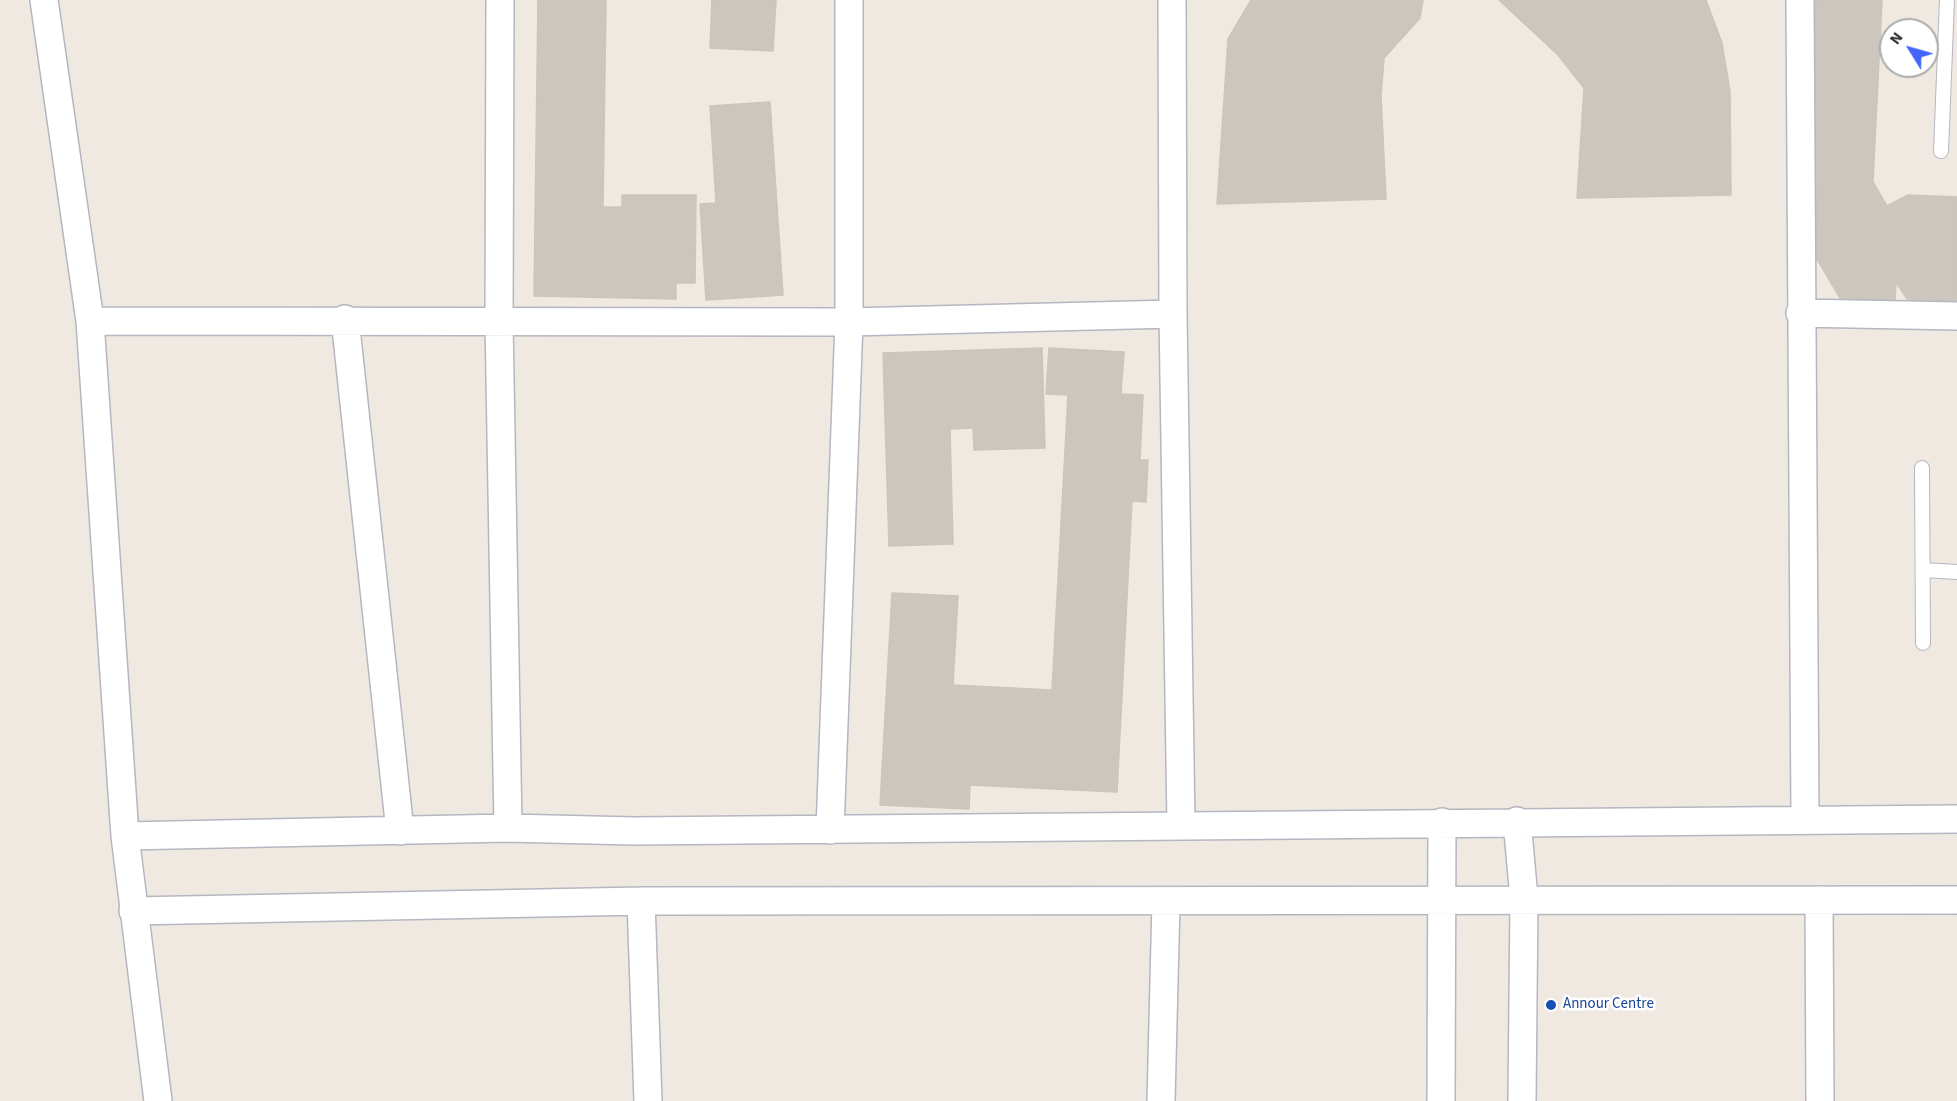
<!DOCTYPE html>
<html>
<head>
<meta charset="utf-8">
<style>
  body { margin:0 }
  #map { position:relative; width:1957px; height:1101px; overflow:hidden; background:#efe9e1; font-family:"Source Sans 3",sans-serif }
  canvas { display:block }
  .north { position:absolute; left:1879px; top:18px; width:60px; height:60px; box-sizing:border-box; background:#fff; border:2px solid #ababab; border-radius:50%; rotate:307deg; font-size:16px; font-weight:700; line-height:24px; text-align:center; color:#2e2e2e }
  .north::after { content:''; display:block; margin:auto; width:21px; height:27px; background:#4264fb; clip-path:polygon(50% 0,100% 100%,50% 72%,0 100%) }
</style>
</head>
<body>
<div id="map">
<canvas width="1957" height="1101"></canvas>
<div class="north">N</div>
</div>
<script>
const ctx = document.querySelector('canvas').getContext('2d');
ctx.lineJoin = 'round';
function paint(path, color) {
  ctx.fillStyle = color;
  ctx.fill(path, 'evenodd');
}
function trace(path, color, width, dash) {
  ctx.strokeStyle = color;
  ctx.lineWidth = width;
  ctx.lineCap = dash ? 'butt' : 'round';
  ctx.setLineDash(dash || []);
  ctx.stroke(path);
}
function drawText(font, color, halo, rows, align = 'center') {
  ctx.font = font + ' "Source Sans 3",sans-serif';
  ctx.lineWidth = 5;
  ctx.setLineDash([]);
  ctx.textBaseline = 'middle';
  ctx.strokeStyle = halo;
  ctx.fillStyle = color;
  for (const [text, x, y, turn = 0] of rows) {
    ctx.save();
    ctx.translate(x, y);
    ctx.rotate((+turn || 0) * Math.PI / 180);
    ctx.textAlign = isNaN(turn) ? turn : align;
    if (halo) ctx.strokeText(text, 0, 0);
    ctx.fillText(text, 0, 0);
    ctx.restore();
  }
}
const building = new Path2D(`
  M538 0H606L603 207H622V195H696L695 283H676V299L534 296Z
  M712 0H776L773 51 710 48Z
  M1251 0H1423L1420 18 1384 58 1381 96 1386 199 1217 204 1228 39Z
  M1499 0H1706L1722 43 1730 91 1731 195 1577 198 1584 88 1558 55Z
  M1816 0H1882L1873 182 1887 206 1908 195 1957 197V302L1907 299 1896 282 1895 300 1840 298 1804 237Z
  M770 102 783 295 706 300 700 204 716 203 710 106Z
  M1042 348 1045 448 974 450 973 428 950 429 953 544 889 546 883 353Z
  M1049 348 1124 352 1121 394 1143 395 1140 460H1148L1146 502 1132 501 1117 792 970 785 969 809 880 805 892 593 958 596 953 685 1052 690 1068 395 1046 394Z`);
const lane = new Path2D(`
  M1941 151 1947 0
  M1922 468 1923 643
  M1923 570 1957 572`);
const street = new Path2D(`
  M44 0 90 321 125 836 158 1101
  M500 0 499 322 508 828
  M1172 0 1173 314 1181 824
  M1800 0 1805 818
  M1800 313 1957 316
  M345 319 400 831
  M90 321 849 322 1173 314
  M1517 821 1524 898 1522 1101
  M830 830 849 322V0
  M125 836 508 828 634 831 1957 819
  M1819 900 1820 1101
  M641 901 648 1101
  M133 911 641 901 1957 900
  M1161 1101 1166 902
  M1441 1101 1442 822`);
const markers = [
  [1551,1005,6,"#1a4fb4"]
];
const transitNames = [
  ["Annour Centre",1563,1005]
];
paint(building, '#cbc7bf');
trace(building, '#cbc5ba', 1.5);
trace(lane, '#b4b7c1', 16);
trace(street, '#b4b7c1', 30);
trace(lane, '#fff', 14);
trace(street, '#fff', 27);
for (const [x, y, r, color] of markers) {
  const dot = new Path2D();
  dot.arc(x, y, r, 0, 2 * Math.PI);
  ctx.fillStyle = color;
  ctx.fill(dot);
  trace(dot, '#fff', 2);
}
drawText('15px', '#164399', '#fff', transitNames, 'left');
</script>
</body>
</html>
